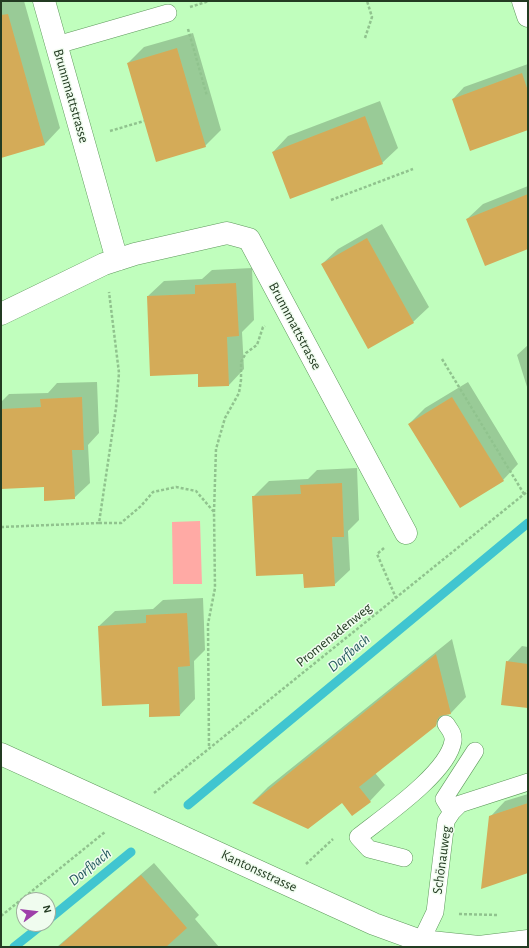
<!DOCTYPE html>
<html>
<head>
<meta charset="utf-8">
<style>
  body { margin:0 }
  #map { position:relative; width:529px; height:948px; overflow:hidden; background:#c0febd; font-family:"Alegreya Sans",sans-serif }
  canvas { display:block }
  .frame { position:absolute; inset:0; border:2px solid #233b22; pointer-events:none }
  .north { position:absolute; left:16px; top:892px; width:40px; height:40px; box-sizing:border-box; background:#f0fcef; border:1px solid #9eaf9d; border-radius:50%; rotate:75deg; font-size:11px; font-weight:700; line-height:16px; text-align:center; color:#233b22 }
  .north::after { content:''; display:block; margin:auto; width:14px; height:18px; background:#9e40a9; clip-path:polygon(50% 0,100% 100%,50% 72%,0 100%) }
</style>
</head>
<body>
<div id="map">
<canvas width="529" height="948"></canvas>
<div class="frame"></div>
<div class="north">N</div>
</div>
<script>
const ctx = document.querySelector('canvas').getContext('2d');
ctx.lineJoin = 'round';
function paint(path, color) {
  ctx.fillStyle = color;
  ctx.fill(path, 'evenodd');
}
function trace(path, color, width, dash) {
  ctx.strokeStyle = color;
  ctx.lineWidth = width;
  ctx.lineCap = dash ? 'butt' : 'round';
  ctx.setLineDash(dash || []);
  ctx.stroke(path);
}
function drawText(font, color, halo, rows, align = 'center') {
  ctx.font = font + ' "Alegreya Sans",sans-serif';
  ctx.lineWidth = 3;
  ctx.setLineDash([]);
  ctx.textBaseline = 'middle';
  ctx.strokeStyle = halo;
  ctx.fillStyle = color;
  for (const [text, x, y, turn = 0] of rows) {
    ctx.save();
    ctx.translate(x, y);
    ctx.rotate((+turn || 0) * Math.PI / 180);
    ctx.textAlign = isNaN(turn) ? turn : align;
    if (halo) ctx.strokeText(text, 0, 0);
    ctx.fillText(text, 0, 0);
    ctx.restore();
  }
}
const green = new Path2D(`
  M200 521 202 584H173L172 522Z`);
const shadow = new Path2D(`
  M1 1H24L60 128 45 144 1 157Z
  M193 33 221 130 205 146 128 63 144 47Z
  M528 64V129L453 99 464 87Z
  M380 101 398 148 382 163 273 152 288 136Z
  M528 186V248L467 219 483 204Z
  M382 224 429 307 413 322 322 264 338 249Z
  M252 268 254 320 242 332 244 369 229 385 148 296 164 281 202 279 212 270Z
  M528 345V390L517 355Z
  M97 382 99 433 88 445 90 483 74 498 44 486 1 488V402L9 394 48 393 57 383Z
  M468 382 518 464 503 480 409 424 425 408Z
  M357 468 359 520 348 531 350 570 334 585 304 573 253 497 269 481 308 479 317 470Z
  M203 598 205 650 194 661 195 699 180 715 150 703 99 626 115 611 153 609 163 600Z
  M452 639 466 697 451 713 447 714 436 725 375 773 385 785 370 801 253 802 268 787Z
  M522 646 528 647V707L507 662Z
  M528 794V872L490 817 505 801Z
  M154 863 199 915 195 919 219 947H57Z`);
const stream = new Path2D(`
  M188 805 528 523
  M48 920 131 852
  M14 947 43 924`);
const building = new Path2D(`
  M8 14 45 145 1 158V15Z
  M177 48 206 147 156 162 127 63Z
  M522 73 528 91V130L470 151 452 99Z
  M365 116 383 164 290 199 272 152Z
  M528 194V249L485 266 466 219Z
  M367 238 414 323 368 349 321 264Z
  M236 283 239 336 227 337 229 386 198 387V374L150 376 147 296 195 294V285Z
  M82 397 84 450H72L75 499 44 501V487L1 489V409L41 407 40 399Z
  M452 397 504 481 460 508 408 424Z
  M342 483 344 537H332L335 586 304 588 303 574 256 576 252 496 301 494 300 485Z
  M187 613 190 666 178 667 180 716 149 717V704L102 706 98 626 146 623V615Z
  M436 654 451 714 440 716 437 720 436 726 359 787 371 802 352 816 342 803 308 829 252 803Z
  M506 661 528 664V708L501 705Z
  M528 803V873L481 889 489 816Z
  M141 875 187 928 166 947H58Z`);
const path = new Path2D(`
  M190 7 209 1
  M188 29 207 96
  M365 38 372 17 367 1
  M110 131 144 121
  M331 200 413 169
  M442 359 524 494
  M214 512 216 449 225 418 239 393 241 380V362L246 353 257 345 263 327 265 326
  M99 523H121L141 506 153 492 176 487 196 491 214 512 215 588 208 624 209 748
  M1 527 99 523 116 408 119 373 109 292
  M384 548 377 554 396 598
  M154 793 528 491
  M306 864 333 839
  M459 914 498 915
  M1 916 105 832`);
const lane = new Path2D(`
  M57 45 168 13
  M452 812 444 799 475 751
  M404 858 369 849 358 837C383 817 448 773 453 741 454 734 450 730 446 724
  M421 941 435 912 446 821 452 812 460 804 528 782`);
const street = new Path2D(`
  M44 1 117 260
  M523 1 528 16
  M1 314 104 264 135 254 227 233 249 239 406 533`);
const secondary = new Path2D(`
  M1 754 374 924 421 941 479 947 528 941`);
const streetNames = [
  ["Brunnmattstrasse",71,96,74],
  ["Brunnmattstrasse",295,326,62],
  ["Promenadenweg",334,635,-39],
  ["Schönauweg",442,860,-82],
  ["Kantonsstrasse",259,871,25]
];
const waterNames = [
  ["Dorfbach",349,653,-40],
  ["Dorfbach",90,867,-39]
];
paint(green, '#ffaaa5');
paint(shadow, '#0003');
trace(stream, '#40c5d0', 9);
paint(building, '#d4ab58');
trace(lane, '#5e995c', 18);
trace(street, '#5e995c', 23);
trace(secondary, '#5e995c', 23);
trace(path, '#90c38e', 2.5, [3, 2]);
trace(lane, '#fff', 17);
trace(street, '#fff', 22);
trace(secondary, '#fff', 22);
drawText('14px', '#233b22', '#f0fcef', streetNames);
drawText('italic 15px', '#21575c', '#f0fcef', waterNames);
</script>
</body>
</html>
